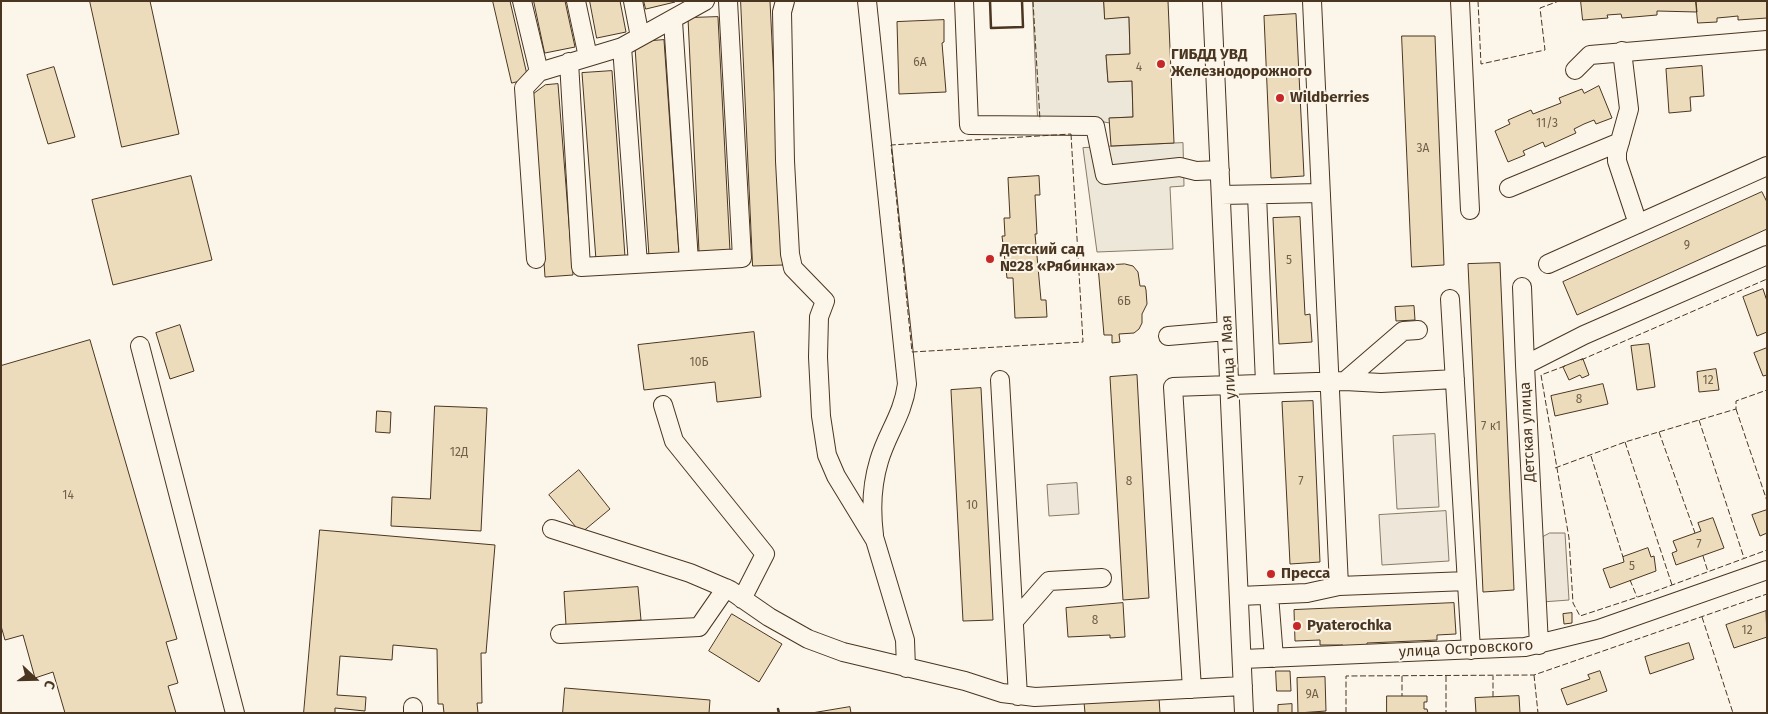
<!DOCTYPE html>
<html>
<head>
<meta charset="utf-8">
<style>
  body { margin:0 }
  #map { position:relative; width:1768px; height:714px; overflow:hidden; background:#fbf6e9; font-family:"Fira Sans",sans-serif }
  canvas { display:block }
  .frame { position:absolute; inset:0; border:2px solid #4a3520; pointer-events:none }
  .north { position:absolute; left:10px; top:654px; width:50px; height:50px; -webkit-text-stroke:4px #fbf6e9; paint-order:stroke; rotate:111deg; font-size:14px; font-weight:700; line-height:20px; text-align:center; color:#4a3520 }
  .north::after { content:''; display:block; margin:auto; width:18px; height:22px; background:#4a3520; clip-path:polygon(50% 0,100% 100%,50% 72%,0 100%) }
</style>
</head>
<body>
<div id="map">
<canvas width="1768" height="714"></canvas>
<div class="frame"></div>
<div class="north">С</div>
</div>
<script>
const ctx = document.querySelector('canvas').getContext('2d');
ctx.lineJoin = 'round';
function paint(path, color) {
  ctx.fillStyle = color;
  ctx.fill(path, 'evenodd');
}
function trace(path, color, width, dash) {
  ctx.strokeStyle = color;
  ctx.lineWidth = width;
  ctx.lineCap = dash ? 'butt' : 'round';
  ctx.setLineDash(dash || []);
  ctx.stroke(path);
}
function drawText(font, color, halo, rows, align = 'center') {
  ctx.font = font + ' "Fira Sans",sans-serif';
  ctx.lineWidth = 4;
  ctx.setLineDash([]);
  ctx.textBaseline = 'middle';
  ctx.strokeStyle = halo;
  ctx.fillStyle = color;
  for (const [text, x, y, turn = 0] of rows) {
    ctx.save();
    ctx.translate(x, y);
    ctx.rotate((+turn || 0) * Math.PI / 180);
    ctx.textAlign = isNaN(turn) ? turn : align;
    if (halo) ctx.strokeText(text, 0, 0);
    ctx.fillText(text, 0, 0);
    ctx.restore();
  }
}
const green = new Path2D(`
  M1435 434 1439 507 1397 509 1393 436Z
  M1077 483 1079 514 1049 516 1047 485Z
  M1446 511 1449 561 1382 565 1379 515Z
  M1550 533H1565L1569 600 1542 602 1539 539Z`);
const parking = new Path2D(`
  M1033 1H1104L1105 18 1129 17 1130 54 1106 55 1108 82 1132 81 1133 117 1110 118V123L1086 119 1038 120Z
  M1183 143 1184 186 1170 187 1173 249 1097 252 1083 148Z`);
const building = new Path2D(`
  M90 1H150L179 134 122 147Z
  M493 1H510L528 79 512 83Z
  M534 1H565L575 47 545 53Z
  M590 1H620L626 32 597 38Z
  M644 1H675V2L646 9Z
  M741 1H770L783 265 753 266Z
  M1104 1H1168L1174 143 1111 146 1109 118 1133 117 1132 81 1108 82 1106 55 1130 54 1129 17 1105 19Z
  M1581 1H1696L1697 12 1657 11V15L1622 18 1621 14 1607 15 1608 18 1583 20Z
  M1696 1H1767V18L1738 20V16L1728 17 1717 18V22L1698 23Z
  M1296 14 1304 176 1271 178 1264 16Z
  M718 17 730 251 699 252 688 18Z
  M944 20V42L942 43 946 92 899 94 897 22Z
  M1402 36H1435L1444 265 1412 267Z
  M664 40 679 254 649 256 635 47 648 41Z
  M1702 66 1704 96 1690 97 1691 111 1669 113 1666 69Z
  M54 67 75 137 48 144 27 75Z
  M612 71 625 257 596 260 582 73Z
  M558 84 573 275 545 277 533 94 545 85Z
  M1599 86 1612 118 1596 124 1594 120 1584 124 1574 129 1576 133 1545 147 1543 142 1523 151 1525 155 1508 162 1495 131 1510 124 1508 120 1531 110 1533 114 1561 103 1559 98 1582 89 1584 93Z
  M191 176 212 260 113 285 92 200Z
  M1039 176 1040 195H1035L1037 234H1035L1041 300H1046L1047 317 1015 318 1013 278H1007L1002 236H1005L1004 218H1010L1008 178Z
  M1762 192 1767 202V229L1577 315 1563 282Z
  M1300 217 1305 315 1310 314 1312 342 1279 344 1273 218Z
  M1500 263 1514 590 1483 592 1468 264Z
  M1125 264 1133 266 1138 272 1140 286H1145L1146 290 1147 304 1142 314V323L1139 329 1134 333 1119 334 1120 342 1112 343V335H1104L1098 266Z
  M1763 289 1767 301V332L1757 336 1743 297Z
  M1414 306 1415 320 1396 321 1395 307Z
  M180 325 194 371 170 379 156 333Z
  M754 332 761 397 717 402 715 382 644 390 638 345Z
  M90 340 177 639 166 642 178 683 168 686 176 713H65L53 672 35 678 23 635 5 640 1 626V366Z
  M1649 344 1655 387 1637 390 1631 346Z
  M1767 348V375L1763 376 1754 353Z
  M1583 359 1589 375 1582 378 1580 375 1569 380 1563 367Z
  M1716 369 1719 390 1699 392 1697 372Z
  M1137 375 1149 598 1123 600 1110 377Z
  M1603 384 1608 404 1555 416 1551 396Z
  M981 388 993 620 963 621 951 390Z
  M1313 401 1320 562 1290 564 1282 402Z
  M435 406 487 408 481 531 391 526 392 497 430 499Z
  M377 411 391 412 390 433 376 432Z
  M579 470 610 509 581 533 549 495Z
  M1767 510V533L1760 536 1752 515Z
  M1713 518 1724 548 1676 565 1672 553 1677 551 1673 541 1701 531 1698 523Z
  M320 530 495 545 486 653H481L482 703H477L478 713H444L443 704H438L437 649 393 645 392 660 340 656 337 695 366 697 365 711 335 708V713H304Z
  M1648 548 1651 557 1654 556 1656 571 1610 588 1603 569 1624 562 1623 557Z
  M638 587 641 620 566 625 564 592Z
  M1123 603 1125 637 1110 638V635L1068 637 1066 608Z
  M1454 603 1456 634 1437 635V640L1367 643V647L1343 648V645H1320V640L1295 641 1294 610Z
  M1766 611 1767 637 1734 648 1726 625Z
  M1572 613V623L1564 624 1563 614Z
  M732 614 782 644 759 682 709 651Z
  M1689 643 1694 659 1650 674 1645 657Z
  M1276 671H1290L1291 691H1277Z
  M1600 671 1607 691 1567 705 1561 689 1590 679 1588 675Z
  M1325 677 1326 711 1298 713 1297 678Z
  M565 688 710 700 709 713H563Z
  M1387 696H1427V702H1424V709H1427L1428 713H1387Z
  M1519 696 1520 713H1476L1475 698Z
  M1159 698 1160 713H1085L1084 702Z
  M1292 704V713H1278V705Z
  M850 707 851 713H812Z`);
const minor = new Path2D(`
  M522 1 539 72 622 47 705 1
  M576 1 588 57
  M633 1 640 37
  M785 1 782 12 785 161 790 254 793 268 825 301 819 317 818 357 821 416 827 455 836 476 875 540 905 640 906 668
  M867 1 907 384C903 415 887 433 879 461 872 484 871 511 874 535
  M964 1 969 125 1095 126 1105 175 1180 167 1196 171 1220 170
  M1212 1 1244 713
  M1312 1 1339 586
  M1460 1 1470 210
  M673 21 689 261
  M622 47 638 264
  M1622 51 1629 109 1617 152V161L1638 224
  M569 62 581 267 742 258 728 1
  M1575 70 1590 55 1767 40
  M1509 188 1620 142
  M1221 195 1321 193
  M1257 195 1265 383
  M536 259 524 88 539 72
  M1548 264 1767 166
  M1522 287 1525 365
  M1450 299 1471 650
  M1168 336 1227 331
  M140 346 235 713
  M1000 380 1018 696
  M1345 381 1403 331 1418 330
  M663 405 674 441 765 554 742 599
  M552 529 690 573 730 590 769 617 808 639 843 652 965 681 1002 693 1035 697 1243 686
  M1269 595 1274 658
  M1240 596 1307 593 1339 586 1467 581
  M1014 621 1049 581 1102 578
  M560 634 699 627 726 588
  M1539 645 1525 365 1584 335 1767 255
  M1243 659 1525 647 1599 629 1767 570
  M1192 689 1173 387 1345 381 1381 383 1455 379
  M413 707V713`);
const fence = new Path2D(`
  M1033 1 1040 120
  M1478 1 1481 64 1545 50 1540 8 1559 1
  M1071 134 1083 342 912 352 891 145Z
  M1581 360 1767 279
  M1565 366 1541 375 1569 538 1573 603 1580 616 1653 592 1767 550
  M1736 409 1767 501
  M1699 420 1744 558
  M1659 432 1695 533
  M1625 442 1672 585
  M1591 456 1623 557
  M1555 468 1625 442 1736 409V401L1767 390
  M1703 556 1708 572
  M1630 580 1637 597
  M1702 617 1733 713
  M1534 675 1538 713
  M1402 676V696
  M1446 676V713
  M1493 697V676
  M1346 713V676L1534 675 1767 594`);
const wall = new Path2D(`
  M990 1 991 28 1023 27 1022 1
  M778 709 779 713`);
const markers = [
  [1161,64,5,"#c62828"],
  [1280,98,5,"#c62828"],
  [990,259,5,"#c62828"],
  [1271,574,5,"#c62828"],
  [1297,626,5,"#c62828"]
];
const numberNames = [
  ["6А",920,63],
  ["4",1139,68],
  ["11/3",1547,124],
  ["3А",1423,149],
  ["9",1687,246],
  ["5",1289,261],
  ["6Б",1124,302],
  ["10Б",699,363],
  ["12",1708,381],
  ["8",1579,400],
  ["7 к1",1491,427],
  ["12Д",459,453],
  ["8",1129,482],
  ["7",1301,482],
  ["14",68,496],
  ["10",972,506],
  ["7",1699,545],
  ["5",1632,567],
  ["8",1095,621],
  ["12",1747,631],
  ["9А",1312,695]
];
const poiNames = [
  ["ГИБДД УВД",1171,55],
  ["Железнодорожного",1171,72],
  ["Wildberries",1290,98],
  ["Детский сад",1000,250],
  ["№28 «Рябинка»",1000,267],
  ["Пресса",1281,574],
  ["Pyaterochka",1307,626]
];
const streetNames = [
  ["улица 1 Мая",1229,357,-93],
  ["Детская улица",1528,432,-93],
  ["улица Островского",1466,649,-3]
];
paint(green, '#ede6d9');
trace(green, '#887966', 1);
paint(parking, '#ede7d9');
trace(parking, '#887966', 1);
paint(building, '#ecdcbc');
trace(building, '#4a3520', 1);
trace(minor, '#4a3520', 20);
trace(minor, '#fbf6e9', 18);
trace(fence, '#4a3520', 1, [6, 2.5]);
trace(wall, '#4a3520', 2.5);
for (const [x, y, r, color] of markers) {
  const dot = new Path2D();
  dot.arc(x, y, r, 0, 2 * Math.PI);
  ctx.fillStyle = color;
  ctx.fill(dot);
  trace(dot, '#fbf6e9', 2);
}
drawText('12px', '#725f47', null, numberNames);
drawText('bold 15px', '#4a3520', '#fbf6e9', poiNames, 'left');
drawText('15px', '#4a3520', '#fbf6e9', streetNames);
</script>
</body>
</html>
